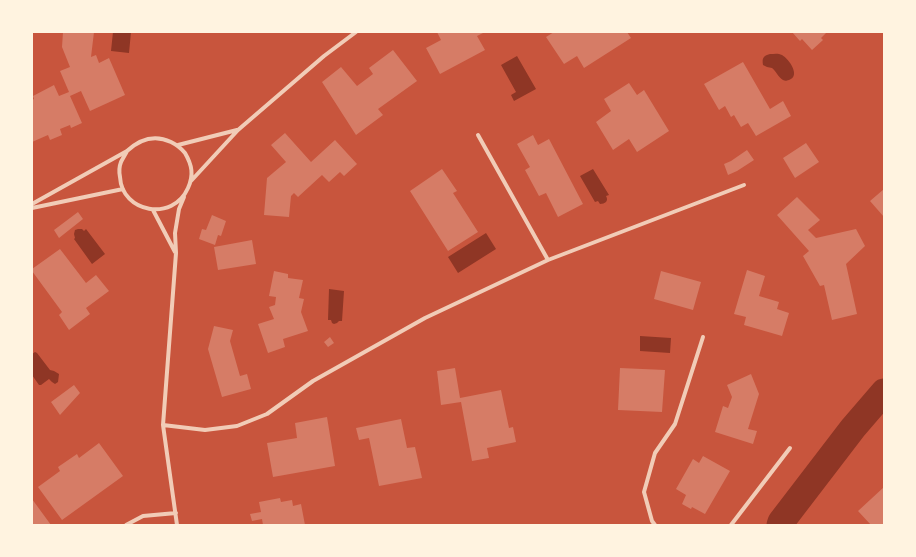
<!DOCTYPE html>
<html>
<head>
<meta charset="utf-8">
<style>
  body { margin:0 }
  #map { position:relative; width:916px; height:557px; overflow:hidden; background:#c8553d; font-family:"Archivo Narrow",sans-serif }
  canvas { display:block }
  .frame { position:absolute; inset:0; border:33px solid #fff3e0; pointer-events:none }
</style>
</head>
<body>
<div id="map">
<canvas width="916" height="557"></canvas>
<div class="frame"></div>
</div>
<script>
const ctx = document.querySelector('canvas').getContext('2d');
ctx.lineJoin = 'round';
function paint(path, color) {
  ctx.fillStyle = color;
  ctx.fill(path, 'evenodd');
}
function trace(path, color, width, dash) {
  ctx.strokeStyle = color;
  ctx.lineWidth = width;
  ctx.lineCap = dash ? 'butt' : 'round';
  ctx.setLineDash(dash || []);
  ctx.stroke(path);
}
const water = new Path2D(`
  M113 32H131L129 53 111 51Z
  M770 54C774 54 778 53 782 55 789 59 801 76 789 80 786 81 785 81 783 80 778 77 776 71 772 68L767 67 763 65C762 58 763 56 770 54Z
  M517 56 536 89 514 101 511 95 516 92 501 65Z
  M593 169 609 195 606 196C609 201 605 204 600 204L598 201 595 202 580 176Z
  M78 229H82L84 231 86 229 105 254 92 264 74 239 75 238 74 234 75 230Z
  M486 233 496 249 458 273 448 257Z
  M329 289 344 291 342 321H339L337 323 334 324 332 323 331 320H328Z
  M640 336 671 338 670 353 640 351Z
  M35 352 37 353 50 370 54 371 59 374 58 382 55 384 52 382 49 379 41 385H39L32 375V354Z`);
const canal = new Path2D(`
  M780 525 781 522 853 428 884 392`);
const building = new Path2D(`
  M63 32H94L91 57 96 55 99 63 109 58 125 95 90 111 81 91 70 96 82 123 71 128 70 125 60 129 62 135 50 140 48 135 32 142V100L34 99 33 96 54 85 59 96 69 92 60 71 70 67 62 47Z
  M437 32H485L477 36 485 50 440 74 426 48 441 40Z
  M554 32H627L631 38 584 68 577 56 564 64 546 37Z
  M792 32H827L821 38 823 40 812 50 802 39 800 41Z
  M393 50 417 81 378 109 383 115 356 135 322 82 341 67 357 86 373 74 369 68Z
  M743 62 770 109 783 101 791 116 756 136 748 123 741 127 734 115 731 117 725 106 719 110 704 84Z
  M629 83 637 95 644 90 669 131 637 152 629 139 613 150 596 122 611 111 604 99Z
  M285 133 311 162 335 140 357 164 344 176 340 172 329 182 322 175 298 197 294 193 291 196 289 217 264 215 267 178 286 162 271 145Z
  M533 135 538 145 549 139 583 204 558 217 546 193 539 196 525 170 530 167 517 144Z
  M806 143 819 162 795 178 783 158Z
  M747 150 754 160 737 171 728 175 724 164 731 161Z
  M442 169 457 191 453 193 478 232 448 251 410 191Z
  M884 189V217L870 201Z
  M797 197 820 220 808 230 816 238 856 229 865 246 846 264 857 314 832 320 824 285 820 286 803 256 809 251 777 215Z
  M78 212 83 219 59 238 54 230Z
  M212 215 226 221 221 236 218 235 215 245 199 239 202 229 206 230Z
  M252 240 256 264 218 270 214 247Z
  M60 249 86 283 96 275 109 291 86 308 90 314 69 330 59 315 62 312 32 271V269Z
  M747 270 765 276 759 296 779 302 777 309 789 313 782 336 744 325 746 317 734 314Z
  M274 271 288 274V278L303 280 299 298 304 299 301 312 308 331 283 339 285 347 268 353 258 324 274 319 269 307 275 305 276 297 269 296Z
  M661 271 701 282 693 310 654 299Z
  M214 326 233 330 230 341 240 376 247 374 251 389 222 397 208 349Z
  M330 337 334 343 328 347 324 342Z
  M455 368 460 398 501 390 509 428 513 427 516 442 487 448 489 458 472 461 461 402 441 405 437 371Z
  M620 368 665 370 662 412 618 410Z
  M751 374 759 394 748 429 757 431 753 444 715 432 723 406 728 408 732 397 727 385Z
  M74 385 80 393 60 415 51 402Z
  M327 417 335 466 273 477 267 443 297 438 295 423Z
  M401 419 407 448 415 447 422 478 379 486 369 438 359 440 356 428Z
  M99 443 123 476 62 520 38 487 60 471 58 467 77 454 79 458Z
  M703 456 730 471 705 514 692 507 691 509 682 504 686 495 676 489 693 459 699 463Z
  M884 487V525H871L858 511Z
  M280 498 281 502 292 500 293 506 301 504 305 525H263L262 519 252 521 250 514 261 512 259 502Z
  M32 499 51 525H32Z`);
const minor = new Path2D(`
  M478 135 548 260
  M178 145 237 130
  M191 181 238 130 324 56 356 32
  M32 204 127 151C140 139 154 134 171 142 177 145 181 148 185 153 192 165 194 175 188 188 173 222 122 213 120 177 119 172 119 167 121 162 123 158 125 155 127 151
  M32 208 123 189
  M153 210 175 252
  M163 425 205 430 237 426 267 414 313 381 425 318 548 260 744 185
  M126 525 143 516 176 513
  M177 525 163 425 176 253 175 233 179 209 184 197
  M655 525 652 521 644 492 655 453 675 424 703 337
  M731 525 790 448`);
paint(water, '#8f3625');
trace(canal, '#8f3625', 27);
paint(building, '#d67c66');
trace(minor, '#f1ccb7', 4);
</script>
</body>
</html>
